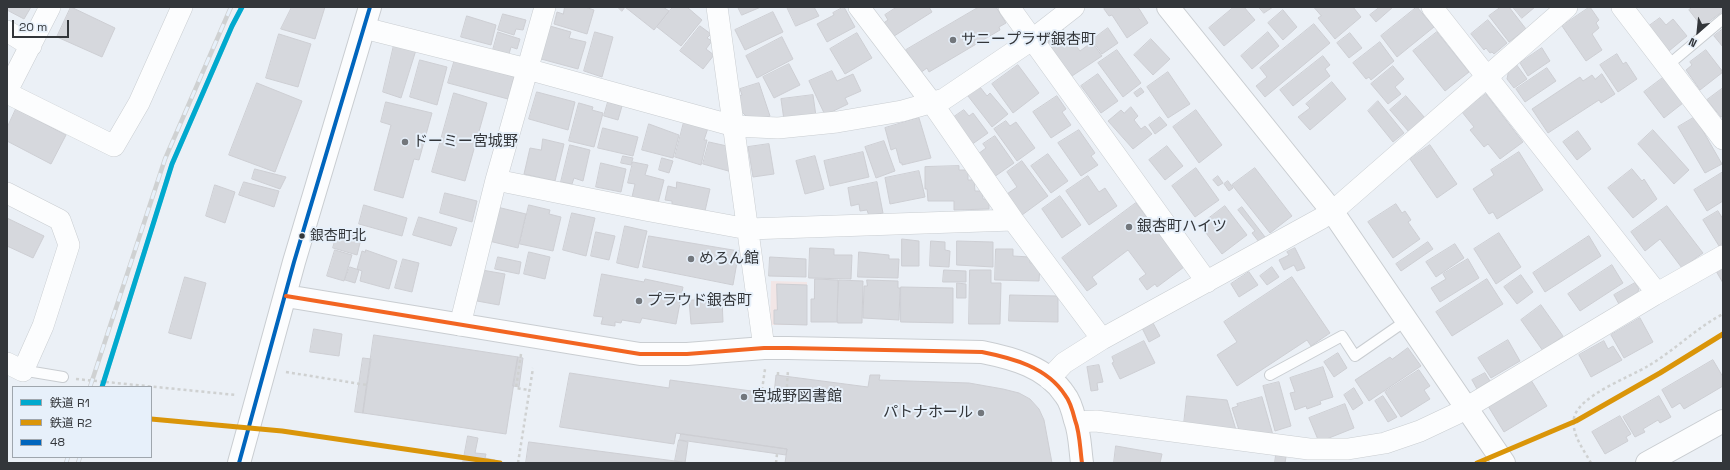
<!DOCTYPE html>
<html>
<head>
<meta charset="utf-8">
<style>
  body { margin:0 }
  #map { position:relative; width:1730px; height:470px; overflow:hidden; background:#ebf0f6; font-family:"Space Grotesk","Noto Sans JP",sans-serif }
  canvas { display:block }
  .frame { position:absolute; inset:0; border:8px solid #33363a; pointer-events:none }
  .legend { position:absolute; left:12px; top:386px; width:140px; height:72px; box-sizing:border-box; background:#e7f0fa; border:1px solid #9fa6ad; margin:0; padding:5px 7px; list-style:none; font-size:12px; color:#33363a }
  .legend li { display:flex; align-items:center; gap:8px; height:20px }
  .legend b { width:20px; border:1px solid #9fa6ad }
  .north { position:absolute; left:1678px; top:12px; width:40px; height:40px; -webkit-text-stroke:3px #e7f0fa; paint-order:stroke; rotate:207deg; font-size:11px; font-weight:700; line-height:16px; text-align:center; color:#33363a }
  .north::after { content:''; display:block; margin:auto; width:14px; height:18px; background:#33363a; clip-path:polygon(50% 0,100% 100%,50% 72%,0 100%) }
  .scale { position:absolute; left:12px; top:20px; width:57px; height:18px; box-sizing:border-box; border:2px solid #33363a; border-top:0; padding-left:5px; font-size:12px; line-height:14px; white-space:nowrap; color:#33363a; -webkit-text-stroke:3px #e7f0fa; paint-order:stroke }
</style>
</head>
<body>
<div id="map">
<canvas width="1730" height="470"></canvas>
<div class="frame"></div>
<ul class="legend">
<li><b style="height:5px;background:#00a9ce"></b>鉄道 R1</li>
<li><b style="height:5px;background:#da9509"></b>鉄道 R2</li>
<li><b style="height:5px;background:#0065bd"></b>48</li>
</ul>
<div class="north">N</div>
<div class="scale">20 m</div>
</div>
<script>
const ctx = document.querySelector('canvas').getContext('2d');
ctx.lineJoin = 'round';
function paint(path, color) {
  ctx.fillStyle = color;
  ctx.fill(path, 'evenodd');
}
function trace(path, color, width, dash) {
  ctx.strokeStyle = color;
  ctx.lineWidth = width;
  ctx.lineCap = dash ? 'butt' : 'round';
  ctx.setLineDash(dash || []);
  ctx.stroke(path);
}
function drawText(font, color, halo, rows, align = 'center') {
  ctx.font = font + ' "Space Grotesk","Noto Sans JP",sans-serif';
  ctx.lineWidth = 4;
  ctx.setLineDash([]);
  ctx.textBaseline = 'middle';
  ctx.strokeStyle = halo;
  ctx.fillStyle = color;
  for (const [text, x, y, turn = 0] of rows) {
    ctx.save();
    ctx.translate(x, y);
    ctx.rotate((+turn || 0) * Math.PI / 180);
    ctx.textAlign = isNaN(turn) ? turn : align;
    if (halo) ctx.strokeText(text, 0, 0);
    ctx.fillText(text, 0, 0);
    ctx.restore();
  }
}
const education = new Path2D(`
  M771 281 807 282V325H770Z`);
const building = new Path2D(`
  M7 7H31L24 19 7 10Z
  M71 7 115 28 102 57 57 37Z
  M292 7H325L315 39 281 29Z
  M565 7H585L594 10 587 34 554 24 557 12 563 14Z
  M618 7H663L669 11 654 30 625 7 622 11Z
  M673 7H687L702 20 681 46 657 27Z
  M738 7H761L742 15Z
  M787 7H814L819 16 796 26Z
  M844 7 855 27 827 42 817 24 834 15 833 13Z
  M897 7H929L932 12 891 38 882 24 888 20 885 15Z
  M979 7H996L1006 23 999 27 1000 30 929 72 927 68 920 73 906 50Z
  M1107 7H1138L1148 23 1127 38 1112 15 1109 16 1104 9Z
  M1234 7H1244L1255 20 1224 46 1209 28Z
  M1259 7H1273L1264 13Z
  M1314 7H1353L1361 17 1335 39 1318 18 1321 16Z
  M1380 7H1393L1376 22 1370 15Z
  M1417 7 1434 27 1397 57 1381 36Z
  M1501 7H1509L1526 29 1509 42 1489 16Z
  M1513 7H1535L1522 18Z
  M1590 7 1599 20 1596 23 1599 28 1592 34 1602 50 1586 61 1562 26Z
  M1693 7H1723V11L1702 27 1689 10Z
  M1283 10 1297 27 1283 40 1268 23Z
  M773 12 783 32 745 50 735 30Z
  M503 14 526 20 523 30 516 29 514 35 498 30Z
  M467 16 496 25 491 45 461 37Z
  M1660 18 1666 25 1673 19 1687 36 1669 51 1649 26Z
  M1488 20 1507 43 1494 54 1492 52 1490 53 1486 48 1484 50 1471 34Z
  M1314 24 1330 43 1265 97 1256 86 1267 77 1260 68Z
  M550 26 571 32 569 38 586 42 578 69 541 59Z
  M700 26 711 34 707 38 712 41 706 49 714 55 703 69 680 51Z
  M1062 28 1080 51 1092 42 1102 56 1072 76 1048 46V39Z
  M1108 28 1118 43 1102 54 1092 40Z
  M1723 29V47L1714 36Z
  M498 32 520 39 517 49 511 47 509 54 493 50Z
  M595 32 613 37 602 77 584 71Z
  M1268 32 1279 46 1252 69 1241 56Z
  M1437 32 1469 72 1445 91 1413 51Z
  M857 33 872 58 845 74 830 49Z
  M1350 33 1362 48 1349 58 1337 43Z
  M279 34 311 44 298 87 266 78Z
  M782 37 793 59 757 78 746 56Z
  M1151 39 1170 59 1153 75 1134 55Z
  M1380 42 1394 61 1371 80 1369 77 1366 79 1353 63Z
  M394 45 416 50 401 98 383 92Z
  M1542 48 1550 61 1528 76 1520 63Z
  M1117 50 1141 83 1123 97 1098 63Z
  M1706 50 1723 72 1700 90 1686 70 1692 65 1690 62Z
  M1617 54 1623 64 1626 62 1637 79 1618 92 1600 65Z
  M1323 56 1330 65 1325 69 1330 76 1293 106 1280 90Z
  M455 59 505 72V74L514 77 508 99 448 83Z
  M420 60 447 67 437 105 410 97Z
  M789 64 800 85 774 98 763 77Z
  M1516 64 1527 79 1514 88 1507 79 1509 69Z
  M1018 65 1039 93 1013 113 992 84Z
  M1393 66 1404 79 1395 87 1401 94 1388 104 1371 84Z
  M1547 68 1556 81 1525 102 1516 89Z
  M832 71 837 81 853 74 861 91 845 98 848 104 825 115 809 81Z
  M1168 72 1190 104 1168 118 1147 87Z
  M1098 74 1118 101 1101 113 1081 86Z
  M1602 74 1615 94 1601 103 1599 100 1548 133 1532 109 1580 77 1583 81 1592 75 1595 79Z
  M1664 77 1683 103 1664 118 1644 92Z
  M1332 82 1346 99 1310 130 1298 117 1310 108 1306 104Z
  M257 83 302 101 275 172 229 155Z
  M759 83 770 116 761 120H750L739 109V96L742 95 740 89Z
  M980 87 987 96 990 93 1008 114 992 127 968 96Z
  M1141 88 1144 92 1137 97 1134 93Z
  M1723 88V116L1721 117 1707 100Z
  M537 92 575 102 568 130 529 119Z
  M454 93 487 103 465 181 432 172Z
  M1486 94 1523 142 1500 159 1488 144 1484 147 1470 130 1474 127 1462 112Z
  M813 95 816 116 784 120 781 99Z
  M1057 96 1066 109 1062 112 1071 125 1051 138 1033 112Z
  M1406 96 1425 118 1409 132 1390 110Z
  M1378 101 1404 133 1393 142 1368 111Z
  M386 102 432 113 419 160 414 159 403 198 374 190 391 125 381 122Z
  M608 102 622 106 618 120 604 116Z
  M579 103 593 107 592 110 603 113 594 147 569 141Z
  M1131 107 1138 116 1134 120 1141 129 1145 126 1152 134 1133 149 1108 121 1121 110 1124 113Z
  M16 109 66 135 51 164 7 141V128Z
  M964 110 969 116 973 113 988 133 971 145 951 119Z
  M1196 110 1222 145 1199 163 1173 127Z
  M1160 117 1167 125 1155 134 1149 125Z
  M1695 117 1722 164 1705 173 1678 127Z
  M919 118 931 158 902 165V163H900L896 148 891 150 885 128Z
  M1006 121 1010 126 1016 122 1035 148 1017 161 994 129Z
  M684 122 708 128 704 140H707L701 165 675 157Z
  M649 124 679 135 673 158 642 150Z
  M603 128 638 137 633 156 598 148Z
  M1079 130 1095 153 1091 156 1098 165 1081 176 1058 143Z
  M1653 130 1689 170 1674 184 1638 144Z
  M1578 131 1591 149 1577 160 1563 142Z
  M995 136 1014 163 994 177 978 154 986 148 983 144Z
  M543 139 564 144 555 181 524 174 530 148 541 150Z
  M884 141 895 171 876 178 865 147Z
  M709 142 727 146 732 172 703 164Z
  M769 144 774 174 753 177 748 147Z
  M570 145 590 150 583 181 574 178 572 184 561 182Z
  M1430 145 1457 184 1437 198 1410 159Z
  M1167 146 1183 166 1165 180 1149 160Z
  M863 152 869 177 830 186 824 161Z
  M1519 152 1543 190 1497 219 1493 212 1489 214 1473 189 1494 175 1491 170Z
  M1048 154 1068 181 1051 193 1031 166Z
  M623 156 633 158 631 165 621 163Z
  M815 156 824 189 805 194 796 161Z
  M662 158 673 161 669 173 659 170Z
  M1022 161 1048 196 1022 215 1007 194 1017 187 1007 172Z
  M633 162 648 165 645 175 664 180 658 203 632 197 635 184 628 183Z
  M601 163 626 169 621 192 596 187Z
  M959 166V170H968V180H974L975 191H982L983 199H989V209L954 210V201H928L927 189H925V167Z
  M1196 168 1219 200 1195 217 1172 186Z
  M1255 168 1292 216 1270 233 1232 185Z
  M255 169 286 177 280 189 252 179Z
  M1632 169 1642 181 1644 179 1657 199 1633 218 1608 188Z
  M919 171 925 197 890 204 885 178Z
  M1723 172V201L1707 211 1694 190Z
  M1088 176 1099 192 1105 188 1117 206 1089 225 1066 191Z
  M1218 176 1223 183 1218 186 1213 180Z
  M1228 181 1233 188 1229 191 1224 184Z
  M244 182 279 191 274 207 239 195Z
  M677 182 710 189 705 211 672 204V201L665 200 668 186 676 188Z
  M877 182 883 213 869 216 867 210 860 211 859 204 851 206 848 188Z
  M215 185 235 192 225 223 206 216Z
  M445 193 477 201 472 222 440 213Z
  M1060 196 1081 225 1062 238 1042 209Z
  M1136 203 1184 267 1157 287 1155 284 1147 290 1139 279 1146 274 1128 250 1092 277 1097 284 1087 291 1062 258Z
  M1396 204 1402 213 1405 211 1411 220 1408 222 1420 239 1393 258 1368 222Z
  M364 205 407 218 402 236 359 224Z
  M529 205 550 210 549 214 561 217 553 251 520 244Z
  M1225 206 1247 235 1222 254 1200 225Z
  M1667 206 1703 253 1682 268 1660 239 1645 251 1631 232Z
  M497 207 526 214 518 248 489 241Z
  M1242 207 1265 237 1259 242 1252 233 1255 231 1238 210Z
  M1718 211 1723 219V243L1719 246 1703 220Z
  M572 213 595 218 586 256 563 250Z
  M419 217 457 228 451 246 413 235Z
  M7 218 44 236 33 258 7 246Z
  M625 226 647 231 638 268 617 263Z
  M339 228 362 235 357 255 333 248Z
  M596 232 615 236 609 260 591 256Z
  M1499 233 1521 267 1496 284 1474 249Z
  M649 236 739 251 733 285 643 267Z
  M1589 236 1601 256 1545 292 1533 273Z
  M902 239 919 241V266H902Z
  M931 241 945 242V250L950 251 949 267 930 266Z
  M957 241 993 242V267L957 265Z
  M1428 242 1433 249 1401 271 1396 264Z
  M1455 244 1464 258 1436 277 1426 262Z
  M810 248 834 249V255H852L851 279 809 278Z
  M1295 248 1305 268 1297 271 1294 265 1284 270 1279 260 1289 255 1287 252Z
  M996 249H1013V256L1030 257V263H1035V267H1040L1039 281 995 280Z
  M335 250 352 255 344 281 327 276Z
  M366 250 397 261 389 289 360 281 362 271 357 269 362 251 365 252Z
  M529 252 550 257 545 279 524 274Z
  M859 252 889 255V259H899L898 278 858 277Z
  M498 257 521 262 519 274 495 269Z
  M770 257 806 259V277L769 276Z
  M403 259 419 263 412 292 395 288Z
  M1468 259 1479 278 1440 302 1431 288 1446 279 1443 274Z
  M1612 265 1623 283 1580 311 1568 294Z
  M350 267 359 270 355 283 345 280Z
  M1272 267 1279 277 1267 285 1260 276Z
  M1723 267V283L1716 271Z
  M482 270 505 274 499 305 477 301Z
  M944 270 966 271V282H943Z
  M970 270H991V283H1001L1000 324H969Z
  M1249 272 1258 285 1239 297 1231 284Z
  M602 274 644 282 645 279 683 287 676 324 642 318 640 323 622 320 621 323 615 322V326L601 324 603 317 594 316Z
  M1521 275 1533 292 1517 304 1504 287Z
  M185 277 206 283 191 339 169 333Z
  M1292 277 1330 333 1311 346 1307 340 1237 386 1217 355 1237 342 1224 322Z
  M815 279 838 280 837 322H811V299H814Z
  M1487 279 1503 304 1452 336 1436 312Z
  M839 280 863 281 862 323H838Z
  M867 280 898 281V288H900L899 320 863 318 864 286H867Z
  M957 283 966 284V298H957Z
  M1635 283 1639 289 1635 298 1620 306 1614 295Z
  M777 284 807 285V325L774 324V310H777Z
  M901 287 953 288V323L901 322Z
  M1010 295 1058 296V322L1009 321Z
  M706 297V299H722L723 322 691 324 689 300H695V298Z
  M1541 305 1563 336 1543 351 1521 320Z
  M1640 318 1653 342 1624 358 1611 335Z
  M1153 323 1160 336 1149 342 1142 328Z
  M314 329 342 334 339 356 310 352Z
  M374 335 518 357 506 434 363 413Z
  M1508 340 1520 361 1491 378 1478 358Z
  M1144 341 1155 363 1120 379 1112 363 1114 362 1112 357Z
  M1604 341 1608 349 1613 346 1622 360 1591 377 1579 355Z
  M1408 348 1421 366 1369 401 1355 380 1390 357 1392 359Z
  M1338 353 1347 368 1334 377 1324 362Z
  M518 357 523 358 519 387 513 386Z
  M363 358 371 359 363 413 355 412Z
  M1713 360 1723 377V386L1684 409 1680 403 1672 408 1662 390Z
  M1099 365 1103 382 1097 383 1098 390 1091 391 1087 367Z
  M1323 367 1333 397 1320 401 1321 404 1307 409 1306 406 1295 410 1290 393 1295 392 1290 378Z
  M1419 370 1430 386 1424 390 1430 399 1401 417 1385 392Z
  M570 373 669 388 670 380 774 394 776 375 868 387 870 375H880L879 380 969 383 1003 389 1019 393 1030 399 1039 409 1044 420 1052 463H785L787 449 676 433 674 444 560 427Z
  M1485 373 1490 381 1477 389 1472 380Z
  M1531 380 1547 406 1504 432 1488 406Z
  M1279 382 1291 426 1275 431 1263 386Z
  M1354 388 1363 403 1353 410 1344 395Z
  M1187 396 1227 400 1236 430 1184 424Z
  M1383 396 1397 417 1388 422 1375 401Z
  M1659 396 1671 417 1660 423 1658 420 1643 429 1645 432 1635 437 1623 417Z
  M1262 397 1273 435 1239 430 1232 408 1238 406 1237 404Z
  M1345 404 1354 428 1319 442 1309 418Z
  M1620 416 1631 434 1626 437 1628 441 1605 454 1592 432Z
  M681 434 787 449 786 455 680 440Z
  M468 436 478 438 475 453 486 454 485 458 495 460 494 463H463Z
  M679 440 688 442 685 463 675 461Z
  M529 442 675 461 688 463H526Z
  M1116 446 1162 454 1160 463H1114Z
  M1276 455 1286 457 1285 463H1275Z`);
const path = new Path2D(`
  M521 354 516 388 529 390
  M286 372 367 385
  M778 375V369
  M76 379 236 395
  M762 390 765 369
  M776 400 786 401 788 370
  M518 463 533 368
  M776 463 777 454
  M1591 463C1584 450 1571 434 1574 418 1578 396 1630 377 1648 366 1674 351 1696 328 1723 314`);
const lane = new Path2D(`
  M1667 66 1723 19
  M21 370 63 377
  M1270 375 1342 336 1355 356 1407 320`);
const street = new Path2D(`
  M717 7 764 348
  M859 7 932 103 1013 220 1102 339
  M1009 7 1207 282
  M1432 7 1657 293
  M1622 7 1723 139
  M364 28 527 69 734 126 778 128 837 122 902 111 944 99 1033 39 1074 7
  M7 31 31 46
  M7 91 50 7
  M7 93 114 146 139 103 182 7
  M496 180 645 210 748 229 1013 220
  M7 193 60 220 69 245 43 326 23 371 7 363
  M460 325 496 180 545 7
  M1049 379 1064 363 1102 339 1322 218 1340 205 1567 7
  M1076 422 1096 421 1309 449H1348L1385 443 1420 431 1456 414 1654 295 1723 256`);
const secondary = new Path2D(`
  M1168 7 1332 211 1504 463
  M286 296 640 354H687L764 348H788L982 352C1012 358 1047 367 1065 395 1070 401 1073 412 1075 420 1080 433 1080 449 1082 463
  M239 463 294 262 370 7
  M1647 463 1723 421`);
const rail = new Path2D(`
  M90 387 165 159 231 7
  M102 387 172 164 232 26 242 7
  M66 463 68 457
  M78 463 80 457`);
const bus1 = new Path2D(`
  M239 463 294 262 370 7`);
const bus2 = new Path2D(`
  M286 296 640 354H687L764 348H788L982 352C1012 358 1047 367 1065 395 1070 401 1073 412 1075 420 1080 433 1080 449 1082 463`);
const rail1 = new Path2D(`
  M102 387 172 164 232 26 242 7`);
const rail2 = new Path2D(`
  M151 419 282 431 500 463
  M1477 463 1576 421 1660 373 1723 334`);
const markers = [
  [953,40,4,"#73777c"],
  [405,142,4,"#73777c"],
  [1129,227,4,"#73777c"],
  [302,236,3.5,"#33363a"],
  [691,259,4,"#73777c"],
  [639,301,4,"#73777c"],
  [744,397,4,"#73777c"],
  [981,413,4,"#73777c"]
];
const busNames = [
  ["銀杏町北",310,236]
];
const poiNames = [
  ["サニープラザ銀杏町",961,40],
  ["ドーミー宮城野",413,142],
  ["銀杏町ハイツ",1137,227],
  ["めろん館",699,259],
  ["プラウド銀杏町",647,301],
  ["宮城野図書館",752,397],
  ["パトナホール",973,413,"right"]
];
paint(education, '#f2e6e6');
paint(building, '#d6d8dd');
trace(building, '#cdced3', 1);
trace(lane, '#c9cdd1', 12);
trace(street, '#c9cdd1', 22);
trace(secondary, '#c9cdd1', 24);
trace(path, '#cfd1d1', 2.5, [3, 3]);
trace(lane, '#fcfdfe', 10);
trace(street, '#fcfdfe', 21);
trace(secondary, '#fcfdfe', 22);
trace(rail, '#cfd1d2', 4.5);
trace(rail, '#e7f0fa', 3, [9]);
trace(bus1, '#0065bd', 4);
trace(bus2, '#f26522', 4);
trace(rail1, '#00a9ce', 5);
trace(rail2, '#da9509', 5);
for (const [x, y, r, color] of markers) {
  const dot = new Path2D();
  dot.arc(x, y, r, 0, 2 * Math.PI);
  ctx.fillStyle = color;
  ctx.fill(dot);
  trace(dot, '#e7f0fa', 1.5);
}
drawText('14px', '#33363a', '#e7f0fa', busNames, 'left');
drawText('15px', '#33363a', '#e7f0fa', poiNames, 'left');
</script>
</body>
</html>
